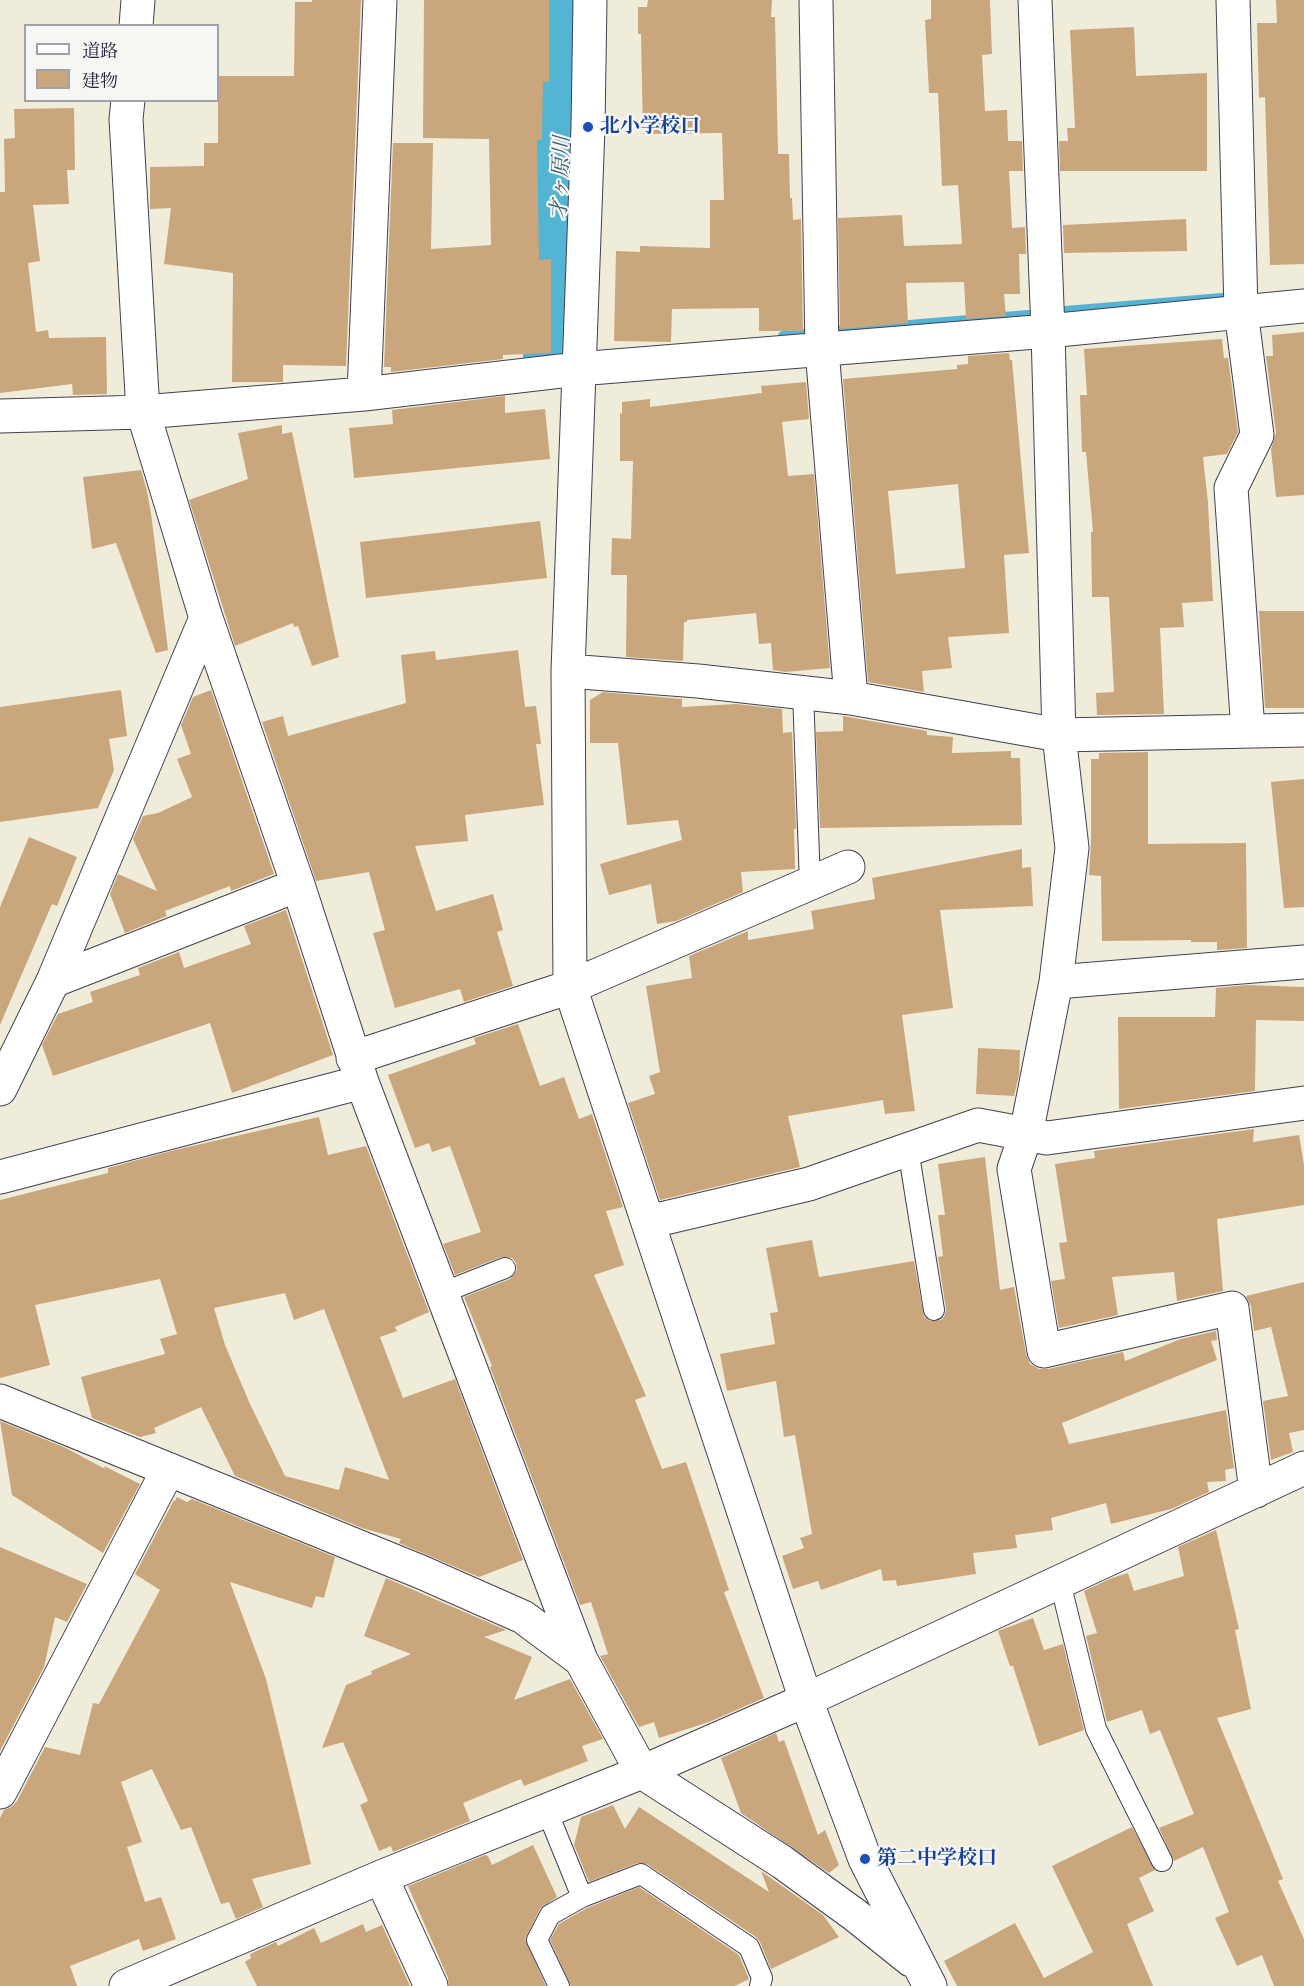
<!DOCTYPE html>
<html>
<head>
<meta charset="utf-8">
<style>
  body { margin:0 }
  #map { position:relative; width:1304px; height:1986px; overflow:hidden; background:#f0ecda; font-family:"Libre Bodoni","Noto Serif JP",serif }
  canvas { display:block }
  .legend { position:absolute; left:24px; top:24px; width:195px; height:78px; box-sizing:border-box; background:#f6f6f2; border:2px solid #a1a1a9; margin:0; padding:8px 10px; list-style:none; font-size:18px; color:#22223b }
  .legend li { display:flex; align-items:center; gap:12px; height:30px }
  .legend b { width:30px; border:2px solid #a1a1a9 }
</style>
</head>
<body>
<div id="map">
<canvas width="1304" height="1986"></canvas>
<ul class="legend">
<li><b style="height:8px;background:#fff"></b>道路</li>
<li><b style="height:16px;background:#caa67d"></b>建物</li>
</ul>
</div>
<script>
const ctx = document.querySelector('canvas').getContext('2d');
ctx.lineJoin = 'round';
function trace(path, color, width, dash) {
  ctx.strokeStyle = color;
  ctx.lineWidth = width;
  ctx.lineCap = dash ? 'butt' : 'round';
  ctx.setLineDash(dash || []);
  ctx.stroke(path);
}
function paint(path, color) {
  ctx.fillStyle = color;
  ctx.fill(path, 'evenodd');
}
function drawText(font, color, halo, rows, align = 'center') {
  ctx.font = font + ' "Libre Bodoni","Noto Serif JP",serif';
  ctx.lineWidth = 4.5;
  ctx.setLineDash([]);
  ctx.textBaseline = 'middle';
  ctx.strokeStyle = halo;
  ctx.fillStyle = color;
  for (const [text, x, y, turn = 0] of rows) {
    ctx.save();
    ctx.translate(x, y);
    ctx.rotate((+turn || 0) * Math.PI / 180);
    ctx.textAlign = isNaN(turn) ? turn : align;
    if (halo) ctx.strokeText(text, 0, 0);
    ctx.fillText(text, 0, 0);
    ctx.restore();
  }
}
const stream = new Path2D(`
  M1065 311 1222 298
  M838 331 1028 315
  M783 336 804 334`);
const river = new Path2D(`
  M556 355 568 0`);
const building = new Path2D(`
  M312 0H361L346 366 283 365V382H232L233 273 164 264 171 208 150 209V167L204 166V143H218V76H294L295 2H312Z
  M424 0H549V82H543L542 140H537L539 260 551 259V353L503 355V359L391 372V367H384L393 143H433L431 249 491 245 489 139 423 138Z
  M648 0H772L771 17H775L778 154H789L790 198H792L793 220 801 219 803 331H759V308L672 309 671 342 614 341 616 251 640 252V246L710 248V200H724L722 133 643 134 641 34H638V7H647Z
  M931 0H990L992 54 982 55 985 111 1007 110 1008 141H1022L1023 171H1009L1012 228 1025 227 1026 254H1019L1020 294H1004L1006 316 966 319 964 282 906 283 908 323 840 329 838 218 902 215 904 246 962 244 958 185 942 186 938 93H929L925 20 931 19Z
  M1276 0H1304V264L1270 265 1265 97 1259 98 1257 23H1277Z
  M1134 27 1136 76 1207 73V171H1060L1059 141H1068L1067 128H1075L1070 30Z
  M74 108 75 170H67L69 204 33 205 40 261 28 263 36 332 48 330 49 338 106 337 107 394 73 395 72 384 0 393V192H5L4 139 15 138 14 109Z
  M1186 219 1187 251 1064 253 1063 225Z
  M1304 332V495L1276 497 1271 449 1276 433 1266 356H1273L1272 335Z
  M1222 339 1224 358H1228L1238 432 1227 454 1203 457 1208 503 1213 601 1182 603 1184 627 1160 628 1164 714 1097 715 1096 693 1114 692 1109 597H1092L1091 532H1093L1086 452H1082L1080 395H1087L1084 349Z
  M1009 353 1010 360H1012L1029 553 1004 555 1009 633 948 637 952 668 922 671 924 692 868 682 843 379 957 369V365L968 364V356ZM958 484 965 568 896 574 888 491Z
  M806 382 809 419 782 422 788 476 814 474 830 668 785 672 773 670 771 643 759 644 756 613 687 620V622H684L683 661 626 657 627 575H611L612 538 631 539 633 461H620V413L622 414V402L650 399V407L762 393 761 386Z
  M505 396V413L545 409 550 459 354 478 349 428 393 424 392 410Z
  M282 425V434L292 432 339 657 312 666 298 626 294 627 293 623 235 646 189 500 248 479 238 433Z
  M141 470 147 491 151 513 168 650 156 653 116 543 92 549 83 477Z
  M540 521 547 578 366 598 360 542Z
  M1259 611H1304V708H1265Z
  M518 650 525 707 536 706 541 744H536L544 805 465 815 468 841 415 846 436 911 493 894 503 930 497 932 513 986 464 1002 460 989 395 1008 373 933 385 930 369 872 316 881 262 722 283 716 288 736 406 703 401 655 435 651 436 660Z
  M121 690 127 736 109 739 114 770 98 808 0 822V707Z
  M211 690 274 874 231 891 230 886 165 911 167 916 125 933 110 894 118 874 157 891 133 839 143 816 158 813 192 797 177 759 191 754 181 725 193 697Z
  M603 692 682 699V707L736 704 782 709 783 733 792 732 796 829H794L795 869 741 872 743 892 676 921 657 924 651 884 609 895 600 864 682 840 678 820 627 825 618 743H590V700Z
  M843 716 927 731V735L953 737 952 753 1011 751V758H1020L1022 825 820 828 816 732 843 731Z
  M1148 752V844L1246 843 1247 948 1217 950V942H1191V940L1102 941 1101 876 1089 875 1091 843V759H1099V753Z
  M1304 779V907L1284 908 1271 782Z
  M29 837 77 857 57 906 52 904 0 1025V907Z
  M1022 849V868L1031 867 1033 906 940 910 953 1008 902 1015 915 1111 885 1114 883 1100 788 1116 800 1167 660 1200 628 1103 655 1094 649 1076 660 1072 646 986 692 978 689 956 748 931V940L814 929 811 911 875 899 872 878Z
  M286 910 333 1055 232 1093 210 1023 53 1076 42 1045 58 1014 93 1002 90 992 140 975 138 968 179 952 184 968 251 944 244 926Z
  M1247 985 1304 987V1021L1256 1020 1255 1091 1119 1109 1118 1017H1215L1216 988Z
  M518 1024 540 1086 564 1077 579 1119 592 1114 623 1207 606 1211 624 1265 594 1275 646 1396 635 1400 662 1469 686 1462 729 1590 724 1592 764 1698 709 1722 659 1738 654 1722 639 1727 600 1656 608 1654 591 1602 580 1605 490 1367 492 1366 464 1297 510 1279 517 1270 516 1263 512 1258 501 1257 455 1275 443 1244 481 1232 450 1146 432 1152 429 1143 415 1148 388 1075 476 1044 474 1038Z
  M978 1048 1020 1050 1019 1075 1014 1096 976 1094Z
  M319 1117 328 1155 366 1146 429 1312 395 1327 397 1331 380 1337 403 1398 455 1379 523 1560 479 1577 399 1543 401 1539 362 1528 235 1476 201 1407 154 1428 156 1433 140 1437 92 1418 81 1377 165 1354 160 1339 177 1334 160 1279 35 1305 50 1365 0 1378V1200L108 1173V1168L175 1150ZM285 1293 294 1320 324 1309 389 1480 345 1467 339 1490 285 1476 250 1404 225 1345 214 1308Z
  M1254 1129 1253 1142 1299 1135 1304 1165V1205L1217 1219 1223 1291 1177 1301 1174 1272 1112 1277 1118 1315 1059 1328 1051 1281 1065 1279 1059 1243 1067 1242 1055 1164 1095 1158 1094 1151Z
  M985 1157 1000 1290 1014 1287 1026 1354 1030 1364 1039 1369H1048L1123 1352 1125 1361 1181 1339 1216 1331 1217 1340 1211 1341 1217 1360 1062 1423 1069 1444 1226 1410 1234 1468 1225 1470 1226 1481 1207 1482 1209 1492 1171 1509 1111 1524 1106 1503 1051 1518 1053 1530 1015 1535 1017 1548 973 1553 976 1574 897 1586 896 1580 883 1581 881 1569 821 1590 818 1581 793 1589 782 1556 804 1548 800 1538 812 1534 795 1435 784 1437 776 1381 727 1391 720 1354 775 1344 770 1313 778 1312 766 1248 812 1240 819 1277 914 1261 924 1317 930 1321 941 1320 945 1315 946 1309 938 1257 943 1256 938 1215H945L938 1164Z
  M1304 1282V1430L1289 1433 1293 1452 1271 1460 1263 1401 1288 1396 1271 1327 1254 1331 1251 1306 1246 1296Z
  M0 1421 66 1448 105 1469 104 1466 140 1484 103 1553 12 1495Z
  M177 1497 187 1502 192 1499 335 1557 324 1598 316 1596 312 1608 230 1582 266 1679 311 1864 252 1879 263 1907 236 1919 229 1902 221 1904 191 1827 181 1830 152 1769 121 1782 142 1842 127 1847 145 1902 161 1897 176 1939 143 1951 139 1939 70 1966 77 1986H0V1818L4 1810 11 1807 17 1801 45 1747 80 1755 93 1703 99 1704 160 1590 135 1574 174 1500 175 1501Z
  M1216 1530 1239 1629 1235 1630 1251 1709 1217 1718 1283 1879 1278 1881 1304 1939V1986H1274L1262 1955 1237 1966 1215 1918 1229 1912 1203 1847 1174 1861 1159 1828 1194 1814 1160 1730 1150 1734 1142 1710 1107 1722 1086 1636 1097 1633 1084 1591 1112 1578 1128 1573 1134 1591 1184 1576 1178 1547Z
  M0 1547 87 1584 67 1622 55 1617 44 1667 0 1751Z
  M386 1578 506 1630 484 1637 532 1657 514 1700 570 1679 603 1739 582 1746 588 1761 524 1786 521 1779 463 1803 470 1821 393 1852 391 1846 379 1851 360 1805 368 1801 343 1742 322 1748 346 1685 372 1674 371 1671 411 1654 364 1636Z
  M1033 1618 1044 1650 1063 1644 1084 1730 1039 1746 1013 1666H1010L998 1631Z
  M776 1733 779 1742 784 1740 818 1835 825 1830 839 1865 829 1873 741 1813 721 1758Z
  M613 1805 625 1829 639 1807 769 1892 761 1871 823 1915 839 1937 771 1969 760 1942 756 1937 647 1864 637 1863 589 1882 574 1845 581 1817Z
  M1132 1827 1155 1870 1139 1878 1154 1911 1127 1924 1153 1986H957L944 1961 1015 1923 1044 1978 1093 1952 1052 1866Z
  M533 1845 557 1897 540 1909 525 1939 546 1986H449L448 1978 408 1886 485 1855 488 1856 492 1865Z
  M639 1887 739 1955 749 1979 735 1986H571L550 1940 559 1924 587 1908Z
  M363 1924 366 1932 382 1925 410 1986H257L245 1962 251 1958 250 1954 276 1942 278 1946 314 1928 321 1943Z`);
const lane = new Path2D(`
  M803 692 810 884
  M908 1149 934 1310
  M442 1293 505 1268
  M1060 1582 1096 1729 1162 1861
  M547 1811 582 1897
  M559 1986 537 1940 550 1915 582 1897 641 1874 749 1947 762 1978 760 1986`);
const street = new Path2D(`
  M590 0 588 127 568 671 570 987 806 1700 865 1859 930 1986
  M816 0 822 350 851 698
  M1035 0 1048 331 1059 735 1072 848 1056 982 1026 1134 1014 1169 1044 1351 1232 1308 1256 1491
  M1233 0 1241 311 1257 435 1231 488 1248 731
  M136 26 138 0
  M128 100 126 119 143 412 206 618 298 885 362 1082 581 1660
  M364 394 380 0
  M0 416 143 412 364 394 578 369 1048 331 1304 306
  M568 671 698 681 851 698 1059 735 1304 730
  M53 981 298 885
  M1056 982 1304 962
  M353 1058 570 987 848 867
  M0 1089 53 981 206 618
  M0 1177 362 1082
  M648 1222 809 1184 978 1125 1047 1138 1304 1103
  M0 1401 421 1572 523 1617 581 1660 642 1772 782 1862 855 1915 911 1960
  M0 1792 168 1470
  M381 1877 431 1986
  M126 1986 381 1877 642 1772 806 1700 1304 1468`);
const markers = [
  [588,127,6,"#1a4fb4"],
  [865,1859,6,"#1a4fb4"]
];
const transitNames = [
  ["北小学校口",600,127],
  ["第二中学校口",877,1859]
];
const waterNames = [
  ["才ヶ原川",562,178,-88]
];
trace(stream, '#54b4d3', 10);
trace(river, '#54b4d3', 66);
paint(building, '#caa67d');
trace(lane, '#414053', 22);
trace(street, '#414053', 35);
trace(lane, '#fff', 20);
trace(street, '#fff', 33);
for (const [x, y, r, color] of markers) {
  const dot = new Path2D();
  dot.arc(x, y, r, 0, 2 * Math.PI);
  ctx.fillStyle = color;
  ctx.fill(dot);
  trace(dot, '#f6f6f2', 2);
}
drawText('bold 20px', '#164399', '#f6f6f2', transitNames, 'left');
drawText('italic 21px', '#365c78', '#f6f6f2', waterNames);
</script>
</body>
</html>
